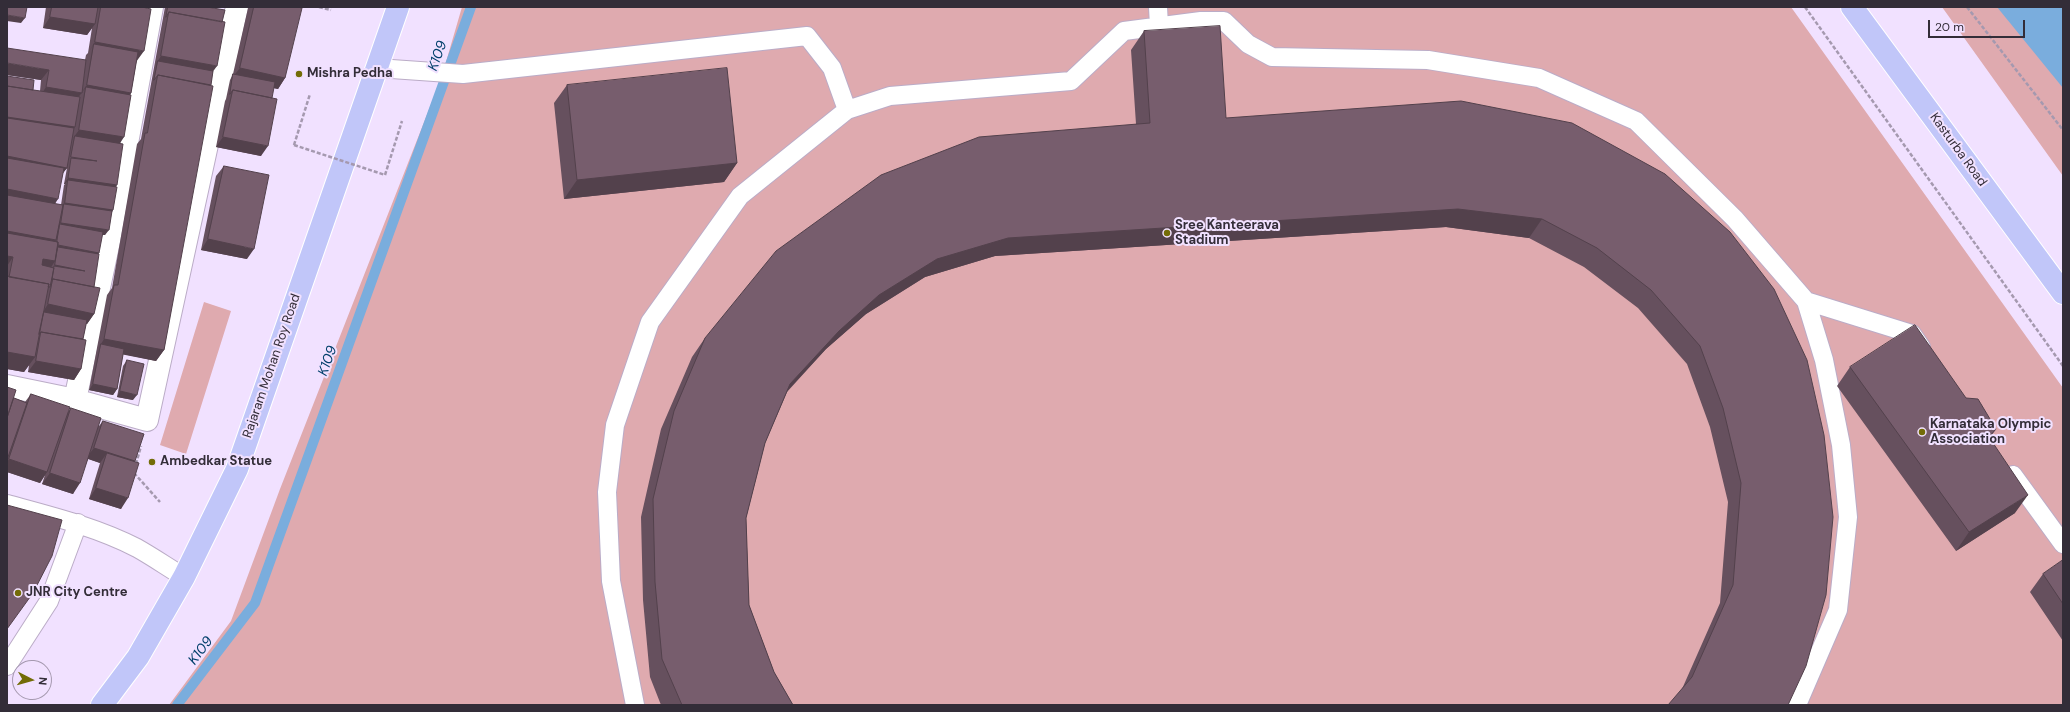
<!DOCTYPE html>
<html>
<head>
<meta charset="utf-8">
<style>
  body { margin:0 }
  #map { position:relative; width:2070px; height:712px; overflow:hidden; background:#f1e1ff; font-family:"DM Sans",sans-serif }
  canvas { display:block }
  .frame { position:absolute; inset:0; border:8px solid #332d38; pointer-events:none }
  .north { position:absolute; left:12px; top:660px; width:40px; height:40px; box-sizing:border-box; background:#f1e1ff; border:1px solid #a599af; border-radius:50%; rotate:96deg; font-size:11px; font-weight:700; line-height:16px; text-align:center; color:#332d38 }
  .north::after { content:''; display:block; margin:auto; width:14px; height:18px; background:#736c07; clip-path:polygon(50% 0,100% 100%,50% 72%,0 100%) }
  .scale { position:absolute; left:1928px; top:20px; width:97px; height:18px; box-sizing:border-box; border:2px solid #332d38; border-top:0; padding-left:5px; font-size:12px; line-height:14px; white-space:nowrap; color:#332d38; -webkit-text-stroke:3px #f1e1ff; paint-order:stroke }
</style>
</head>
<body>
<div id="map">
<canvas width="2070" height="712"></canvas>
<div class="frame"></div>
<div class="north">N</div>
<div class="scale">20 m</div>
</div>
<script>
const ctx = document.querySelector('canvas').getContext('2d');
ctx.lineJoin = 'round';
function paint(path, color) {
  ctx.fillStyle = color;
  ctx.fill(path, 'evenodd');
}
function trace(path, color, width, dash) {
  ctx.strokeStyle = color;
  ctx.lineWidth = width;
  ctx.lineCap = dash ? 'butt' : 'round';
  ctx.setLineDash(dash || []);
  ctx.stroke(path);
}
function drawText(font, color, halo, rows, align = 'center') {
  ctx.font = font + ' "DM Sans",sans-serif';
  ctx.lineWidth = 4;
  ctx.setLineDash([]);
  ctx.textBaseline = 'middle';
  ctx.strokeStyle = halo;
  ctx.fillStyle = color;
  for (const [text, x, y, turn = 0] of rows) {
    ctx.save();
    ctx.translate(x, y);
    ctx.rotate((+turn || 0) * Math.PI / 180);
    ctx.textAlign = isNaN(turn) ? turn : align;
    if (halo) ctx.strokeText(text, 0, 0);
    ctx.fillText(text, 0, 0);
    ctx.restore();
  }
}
const green = new Path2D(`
  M462 7H1791L2063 388V705H169L231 621 280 489 441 79Z
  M1942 7H2063V176Z
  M204 302 231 311 186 454 160 445Z`);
const water = new Path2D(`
  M1997 7H2063V88Z`);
const stream = new Path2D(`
  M177 705 255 603 471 7`);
const path = new Path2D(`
  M319 7 331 10
  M1805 7 2063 366
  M1967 7 2063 130
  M294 145 310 94
  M385 175 402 121
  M136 464 141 446
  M134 473 160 502`);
const lane = new Path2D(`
  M1158 7 1159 26
  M377 68 463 74 807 36 832 68 847 110
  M1806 301 1912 334 1921 347
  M2013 475 2063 544
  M7 504C51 516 96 527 137 548 153 557 169 568 184 577
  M7 666 49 601 78 523
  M635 705 611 581 607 492 615 425 650 322 740 196 847 110 890 96 1071 81 1124 31 1201 21H1224L1248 44 1272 57 1428 60 1539 78 1636 121 1735 219 1806 301 1824 360 1841 445 1848 517 1838 610 1797 705`);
const street = new Path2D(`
  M7 386 75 400 147 420 237 7
  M75 400 109 241 152 7`);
const primary = new Path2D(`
  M1852 7 2063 293
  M102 705 138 657 184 577 237 469 398 7`);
const pathBridge = new Path2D(`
  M294 145 385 175`);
const wall = new Path2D(`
  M46 7H146L131 93 130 95 120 144 113 210 112 212 105 235H102L98 254 94 287V314L87 324H86L83 339 81 369 74 380 28 372 29 365 24 372 7 369V76L33 90 40 91 41 80 7 75 85 60 86 55 88 53 92 28 87 35 43 28ZM67 168 64 184H65L64 185 61 205 55 204 63 173Z
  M165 7H207L213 71 164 350 156 361 123 354 117 389 113 395 89 390 107 295 112 288 137 144 141 139Z
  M249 7H297L285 78 278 89 273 88 261 156 216 147 225 101 226 99 230 80 233 74 248 8Z
  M1144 31 1226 118 1730 232 1788 705 1682 689 1720 603 1728 502 1710 427 1687 364 1638 308 1584 267 1529 238 1446 227 995 256 925 277 866 314 826 349 787 392 765 443 746 518 749 605 774 672 793 705H661L650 677 643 600 641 517 661 429 692 357 705 338 1136 124 1131 50Z
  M567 85 737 163 724 182 564 199 554 103Z
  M224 166 247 259 201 250 216 176Z
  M127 360 133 400 117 397 123 366Z
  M1850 367 1966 398 1996 429 1990 437 2015 513 1956 551 1837 386Z
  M7 387 14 398 25 402 31 394 68 412 71 408 99 426 103 421 135 461 121 509 89 499 100 463 88 459 73 494 42 484 45 475 40 483 7 472Z
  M2063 560V641L2030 592 2043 574Z`);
const shadedWall = new Path2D(`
  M7 15 25 18 21 23 7 21Z
  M50 17 95 24 87 35 43 28Z
  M95 42 144 51 136 62 94 44 88 53Z
  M161 56 217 66 209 77 158 61 154 67Z
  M7 63 49 70 41 80 7 75Z
  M240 68 285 78 278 89 232 78Z
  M87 85 131 93 124 103 86 87 74 103 39 98 46 87 81 93Z
  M7 117 75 127 67 138 7 129Z
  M79 130 124 137 117 148 75 136 71 141Z
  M223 137 268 146 261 156 216 147Z
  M7 156 67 168 59 178 7 168Z
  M737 163 724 182 564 199 577 180Z
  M68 178 117 185 113 191 68 180 65 184H64Z
  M7 189 58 199 51 210 7 201Z
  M65 203 113 210 109 216 64 204 61 209Z
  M1458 209 1542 219 1529 238 1446 227 995 256 925 277 866 314 826 349 777 402 790 384 839 331 879 295 937 259 1008 238Z
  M61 223 109 230 105 235 59 229 60 225Z
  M7 231 56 240 49 251 7 243Z
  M208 239 254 249 247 259 201 250Z
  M56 245 99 253 95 259 57 251Z
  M7 256 13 257 7 266Z
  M43 259 55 261 48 272 36 269Z
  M55 265 85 271 54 266 51 270Z
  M48 304 94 314 87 324 41 315Z
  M104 339 164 350 156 361 100 350 101 344Z
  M7 352 35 357 24 372 7 369Z
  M36 361 81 369 74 380 28 372Z
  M93 384 117 389 113 395 89 390Z
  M120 391 137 395 133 400 117 397Z
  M94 448 135 461 128 472 107 453 100 463 86 458Z
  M9 459 47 472 40 483 7 472V462Z
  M50 473 80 483 73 494 42 484Z
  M96 488 128 498 121 509 89 499Z
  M2028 495 2015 513 1956 551 1969 532Z`);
const building = new Path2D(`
  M7 7H27L25 18 7 15Z
  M52 7H98L95 24 50 17Z
  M101 7H142L151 9 144 51 95 42Z
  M168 7H207L225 10 222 22 169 12 166 17Z
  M254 7H297L302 8 285 78 240 68Z
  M169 12 225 22 217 66 161 56Z
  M1220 26 1226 118 1461 101 1572 123 1665 174 1730 232 1774 289 1807 360 1824 435 1833 517 1826 595 1806 666 1788 705H1668L1692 677 1733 585 1741 483 1723 408 1700 346 1651 290 1597 248 1542 219 1458 209 1008 238 937 259 879 295 839 331 790 384 765 443 746 518 749 605 774 672 793 705H682L662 659 655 582 653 499 674 411 705 338 776 251 881 175 979 137 1150 123 1144 31Z
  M94 44 138 52 131 93 87 85Z
  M7 48 86 60 82 93 46 87 49 70 7 63Z
  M158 61 213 71 211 85 158 75 154 80Z
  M727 68 737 163 577 180 567 85Z
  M233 74 275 82 272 98 233 90 230 94Z
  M158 75 213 86 164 350 104 339 114 285H118L145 133H147Z
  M7 76 34 80 33 90 7 86Z
  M7 86 80 97 75 127 7 117Z
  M86 87 131 95 124 137 79 130Z
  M233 90 277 99 268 146 223 137Z
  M7 118 74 128 67 168 7 156Z
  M75 136 123 144 117 185 68 178 71 158 97 161 71 157Z
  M7 158 64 168 58 199 7 189Z
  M224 166 269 175 254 249 208 239Z
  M68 180 117 187 113 210 65 203Z
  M7 195 63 205 56 240 7 231Z
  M64 204 112 211 109 230 61 223Z
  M60 224 103 232 99 253 58 245V242H57Z
  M7 233 58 242 55 261 43 259 42 265 54 268 50 287H48L49 284 9 277 13 257 7 256Z
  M58 247 99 254 94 287 53 279 52 280 54 266 85 271 55 265Z
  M7 276 49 284 35 357 7 352Z
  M53 279 100 288 94 314 48 304Z
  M44 312 87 320 83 339 41 332 39 334Z
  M1915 325 1966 398 1978 399 1996 429 1989 437 2028 495 1969 532 1850 367Z
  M41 332 86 340 81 369 36 361Z
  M101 344 124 349 117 389 93 384Z
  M127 360 144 364 137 395 120 391Z
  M7 387 16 390 7 418Z
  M31 394 70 407 47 472 9 459Z
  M14 398 27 403 7 460V418Z
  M71 408 101 418 80 483 50 473Z
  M103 421 144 434 135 461 94 448Z
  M107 453 139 463 128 498 96 488Z
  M7 505 62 520 52 556 33 593 7 629Z
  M2063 560V604L2043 574Z`);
const markers = [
  [299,74,4,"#736c07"],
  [1167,233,4,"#736c07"],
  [1922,432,4,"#736c07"],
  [152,462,4,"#736c07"],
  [18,593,4,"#736c07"]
];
const poiNames = [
  ["Mishra Pedha",307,74],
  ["Sree Kanteerava",1175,226],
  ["Stadium",1175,241],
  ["Karnataka Olympic",1930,425],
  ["Association",1930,440],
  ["Ambedkar Statue",160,462],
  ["JNR City Centre",26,593]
];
const streetNames = [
  ["Kasturba Road",1958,150,54],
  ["Rajaram Mohan Roy Road",272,366,-71]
];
const waterNames = [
  ["K109",438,56,-70],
  ["K109",328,361,-70],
  ["K109",201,651,-53]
];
paint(green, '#dfaaaf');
paint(water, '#7aaddd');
trace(stream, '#7aaddd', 10);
trace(lane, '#bbacc7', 20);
trace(street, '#bbacc7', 24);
trace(primary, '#fff', 24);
trace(path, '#a599af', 2.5, [4, 2]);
trace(lane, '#fff', 18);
trace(street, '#fff', 22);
trace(primary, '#c1c6f9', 22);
trace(pathBridge, '#a599af', 2.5, [4, 2]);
paint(wall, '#66505e');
paint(shadedWall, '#53414c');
paint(building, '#775d6d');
trace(building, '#53414c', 1);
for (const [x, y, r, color] of markers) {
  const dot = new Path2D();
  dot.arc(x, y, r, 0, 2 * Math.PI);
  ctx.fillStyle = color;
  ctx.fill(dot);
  trace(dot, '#f1e1ff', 1.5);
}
drawText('bold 13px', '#332d38', '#f1e1ff', poiNames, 'left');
drawText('13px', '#332d38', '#f1e1ff', streetNames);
drawText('italic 14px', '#03406c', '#f1e1ff', waterNames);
</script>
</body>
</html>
